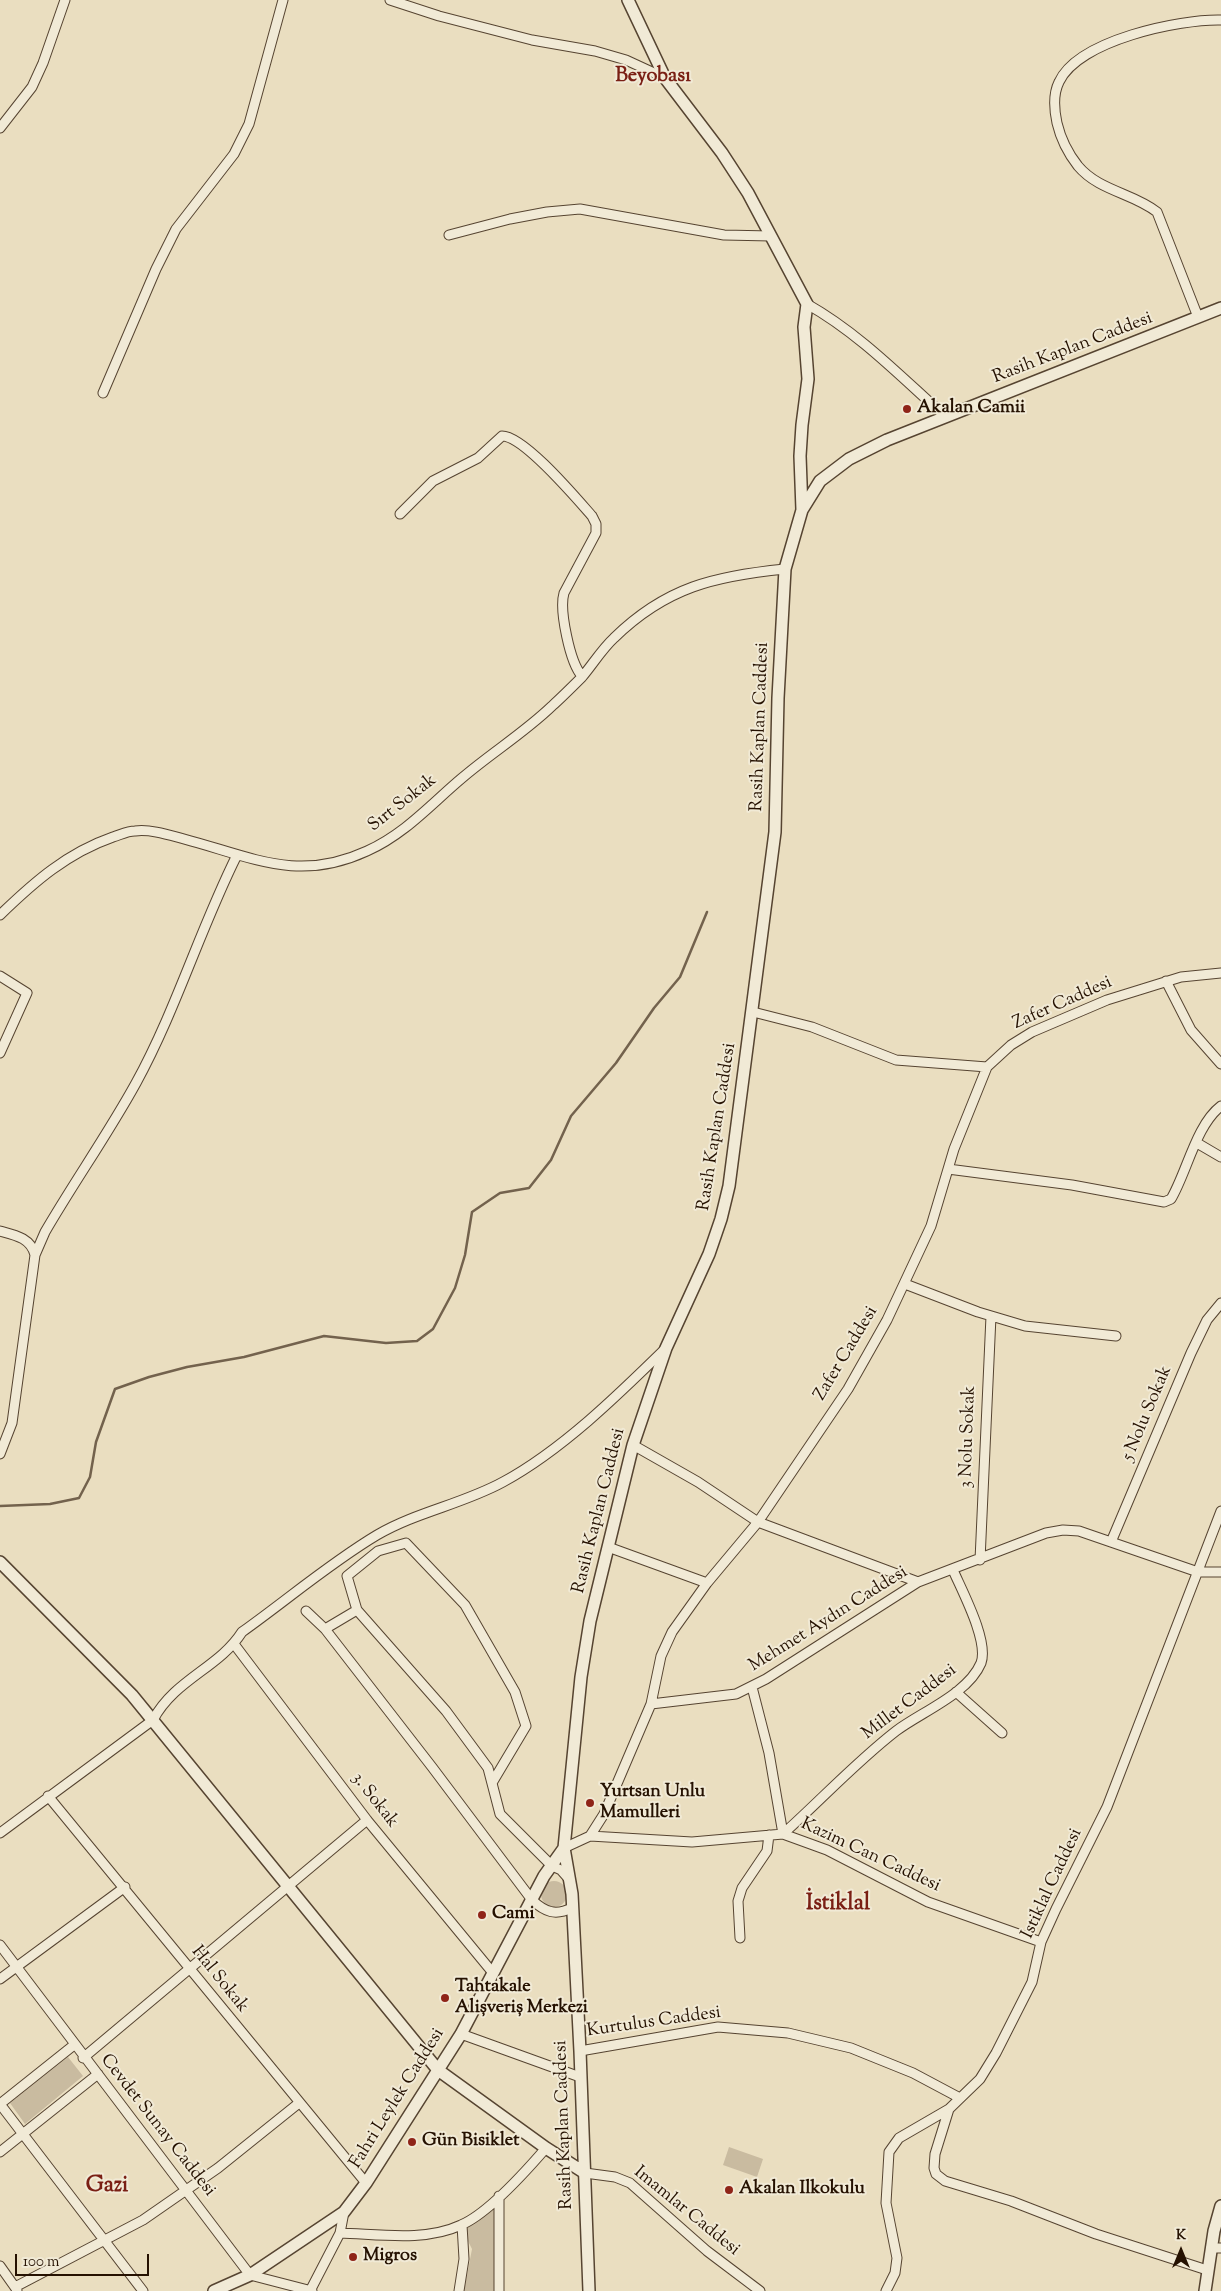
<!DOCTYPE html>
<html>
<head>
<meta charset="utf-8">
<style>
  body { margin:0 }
  #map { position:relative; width:1221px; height:2291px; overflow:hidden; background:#eadec0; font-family:"Sorts Mill Goudy",serif }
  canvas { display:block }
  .north { position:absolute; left:1156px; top:2226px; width:50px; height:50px; -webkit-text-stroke:4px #f1ead6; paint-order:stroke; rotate:0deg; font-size:14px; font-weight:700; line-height:20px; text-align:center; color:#251101 }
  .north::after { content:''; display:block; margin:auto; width:18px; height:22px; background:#251101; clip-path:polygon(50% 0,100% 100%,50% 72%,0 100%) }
  .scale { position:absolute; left:15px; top:2254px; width:134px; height:22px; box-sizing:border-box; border:2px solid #251101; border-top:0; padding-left:6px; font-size:15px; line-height:18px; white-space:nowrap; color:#251101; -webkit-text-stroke:4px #f1ead6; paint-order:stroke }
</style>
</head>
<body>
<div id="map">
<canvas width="1221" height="2291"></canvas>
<div class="north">K</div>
<div class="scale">100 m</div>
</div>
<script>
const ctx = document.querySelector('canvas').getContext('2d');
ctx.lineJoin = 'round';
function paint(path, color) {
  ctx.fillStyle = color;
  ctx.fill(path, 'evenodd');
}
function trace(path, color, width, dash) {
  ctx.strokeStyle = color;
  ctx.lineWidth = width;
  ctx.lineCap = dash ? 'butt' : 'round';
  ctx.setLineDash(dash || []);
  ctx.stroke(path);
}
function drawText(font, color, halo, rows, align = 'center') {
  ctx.font = font + ' "Sorts Mill Goudy",serif';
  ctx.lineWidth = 4;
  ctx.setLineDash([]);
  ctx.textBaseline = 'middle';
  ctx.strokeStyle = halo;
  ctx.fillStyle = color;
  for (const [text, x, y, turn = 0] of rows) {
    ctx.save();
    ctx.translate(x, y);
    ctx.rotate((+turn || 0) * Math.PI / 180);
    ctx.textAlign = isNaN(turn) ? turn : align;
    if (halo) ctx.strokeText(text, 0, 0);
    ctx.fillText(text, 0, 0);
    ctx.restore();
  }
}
const green = new Path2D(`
  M541 1894a13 13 0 1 1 26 0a13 13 0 1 1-26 0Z
  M68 2057 83 2076 25 2124 10 2103Z
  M729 2147 763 2159 757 2177 723 2165Z
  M495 2207 496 2291H464L472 2249 463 2231Z`);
const stream = new Path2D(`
  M0 1506 50 1504 79 1498 90 1477 96 1442 115 1389 149 1377 187 1367 244 1357 324 1336 386 1343 417 1341 433 1329 455 1288 465 1255 472 1212 500 1193 529 1188 551 1160 571 1116 616 1063 654 1008 680 977 707 912`);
const minor = new Path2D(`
  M390 0 439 16 532 40 595 51 626 60 665 78
  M0 128 32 87 43 63 65 0
  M449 235 510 219 547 212 580 209 724 235 771 236
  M807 304C860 334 901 377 946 417
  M1198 317 1157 212C1133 193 1099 191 1078 166 1067 152 1061 140 1057 123 1054 109 1053 94 1059 82 1078 40 1180 19 1221 20
  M103 393 156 269 176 229 234 154 249 124 283 0
  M400 514 433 481 478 458 502 436C524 436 576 498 592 516L596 524V533L564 593C559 610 570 663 582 676
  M0 915C34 882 67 853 113 837 120 835 127 831 135 831 151 829 169 835 184 839 252 857 298 883 367 851 405 834 431 804 462 778 491 753 524 733 552 706 562 697 572 687 582 677 593 664 602 649 614 638 666 587 715 576 785 569
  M0 976 27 993 0 1053
  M1166 981 1191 1030 1221 1064
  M753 1012 812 1027 896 1060 987 1067
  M1197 1143 1221 1157
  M948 1169 1072 1185 1164 1202 1171 1199C1187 1172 1196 1125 1221 1106
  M0 1231C15 1235 31 1238 35 1255L12 1423 0 1454
  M35 1255 45 1232C74 1182 108 1134 136 1083 176 1010 200 929 237 855
  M905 1284 978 1312 1025 1326 1116 1336
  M633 1445 698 1482 758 1522 918 1582
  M1111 1542 1191 1353 1207 1320 1221 1303
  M608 1547 707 1583
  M980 1560 991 1316
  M357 1610 347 1576 378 1551 406 1543 465 1605 515 1692 526 1726 492 1783
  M306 1611 325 1629
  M234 1644 367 1820 493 1973
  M752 1687 769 1753 783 1834
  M956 1692 1002 1733
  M651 1704 736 1694 766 1679 918 1582 1046 1533 1063 1530 1079 1531 1198 1572H1221
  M48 1796 366 2183
  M0 1833 153 1720C175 1679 219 1668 242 1632 287 1600 330 1563 377 1535 416 1512 463 1504 503 1482 562 1450 618 1395 666 1348
  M783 1834C821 1800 856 1762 896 1731 921 1712 968 1694 981 1663 989 1641 962 1591 953 1570
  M590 1836 692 1842 783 1834 827 1850 928 1902 1041 1942
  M564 1848 590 1836 604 1814 651 1704 661 1656 672 1632 707 1583 758 1522 848 1389 887 1320 931 1226 954 1149 987 1067 1011 1045 1032 1032 1107 1000 1181 977 1221 973
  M569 1879 561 1870 552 1866 500 1814 488 1768 446 1711 357 1610 325 1629 432 1767 532 1900C545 1912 555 1916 572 1908
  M740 1938 738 1901 742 1888 767 1851 769 1835
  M0 1945 250 2275 312 2291
  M0 1979 125 1887
  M461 2034 580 2077
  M580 2051 718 2027 788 2033 851 2048 913 2073 960 2098
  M83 2058 367 1820
  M0 2104 143 2291
  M0 2104 74 2045
  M949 2109 935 2154 934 2168 936 2174 945 2181 1011 2201 1096 2234 1207 2270
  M0 2152 98 2074
  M585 2173 615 2177 630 2183 707 2251 760 2291
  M340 2233C378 2234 425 2242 461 2225 487 2214 527 2170 546 2148
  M1211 2248H1221
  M0 2266 17 2290
  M15 2287 143 2220 218 2168 299 2103
  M310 2291 340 2233 344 2212
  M459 2291 464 2259 462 2225
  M499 2291V2196
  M886 2291 895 2273 897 2258 886 2203 889 2152 899 2138 949 2109 980 2079 996 2053 1032 1982 1041 1942 1056 1909 1107 1807 1221 1511`);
const tertiary = new Path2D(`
  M628 0 665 78 722 153 748 193 807 304 804 327 808 379 802 425 800 456 802 510
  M0 1562 132 1695 438 2070 546 2148 585 2173
  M214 2291 250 2275 344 2212 366 2183 461 2034 544 1876 564 1848
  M589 2291 580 2051 572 1894 564 1848 581 1677 590 1621 633 1445 666 1348 709 1254 721 1219 729 1186 775 832 778 698 785 569 802 510 820 481 849 459 887 440 1221 308
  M1205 2291 1214 2231 1221 2206`);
const markers = [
  [907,409,5,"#8f2418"],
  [590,1803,5,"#8f2418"],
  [482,1915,5,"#8f2418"],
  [445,1998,5,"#8f2418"],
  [412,2142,5,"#8f2418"],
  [729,2190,5,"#8f2418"],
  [353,2257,5,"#8f2418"]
];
const streetNames = [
  ["Rasih Kaplan Caddesi",1073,349,-21],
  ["Rasih Kaplan Caddesi",761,727,-88],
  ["Sırt Sokak",403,804,-38],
  ["Zafer Caddesi",1063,1004,-24],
  ["Rasih Kaplan Caddesi",718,1127,-81],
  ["Zafer Caddesi",847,1354,-59],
  ["5 Nolu Sokak",1148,1414,-67],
  ["3 Nolu Sokak",969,1437,-88],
  ["Rasih Kaplan Caddesi",600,1511,-76],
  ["Mehmet Aydın Caddesi",829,1620,-32],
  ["Millet Caddesi",910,1703,-37],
  ["3. Sokak",374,1801,52],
  ["Kazim Can Caddesi",870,1856,25],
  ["Istiklal Caddesi",1053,1884,-65],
  ["Hal Sokak",219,1980,51],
  ["Kurtulus Caddesi",654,2023,-8],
  ["Fahri Leylek Caddesi",398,2099,-58],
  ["Rasih Kaplan Caddesi",565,2125,-92],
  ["Cevdet Sunay Caddesi",157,2126,52],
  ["Imamlar Caddesi",686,2212,39]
];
const poiNames = [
  ["Akalan Camii",917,409],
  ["Yurtsan Unlu",600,1793],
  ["Mamulleri",600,1814],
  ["Cami",492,1915],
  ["Tahtakale",455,1988],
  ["Alişveriş Merkezi",455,2009],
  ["Gün Bisiklet",422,2142],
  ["Akalan Ilkokulu",739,2190],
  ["Migros",363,2257]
];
const quarterNames = [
  ["Beyobası",653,78]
];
const districtNames = [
  ["İstiklal",838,1905],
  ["Gazi",107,2187]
];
paint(green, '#c9bba0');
trace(stream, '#73624d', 2.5);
trace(minor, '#564431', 11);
trace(tertiary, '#564431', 14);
trace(minor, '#f1ead6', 9);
trace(tertiary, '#f1ead6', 11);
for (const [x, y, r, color] of markers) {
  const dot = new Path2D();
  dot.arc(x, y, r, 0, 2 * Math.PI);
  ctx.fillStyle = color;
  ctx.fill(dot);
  trace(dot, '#f1ead6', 2);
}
drawText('18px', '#251101', '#f1ead6', streetNames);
drawText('bold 18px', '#251101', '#f1ead6', poiNames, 'left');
drawText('bold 20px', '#7a1f14', '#f1ead6', quarterNames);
drawText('bold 22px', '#7a1f14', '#f1ead6', districtNames);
</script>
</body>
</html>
